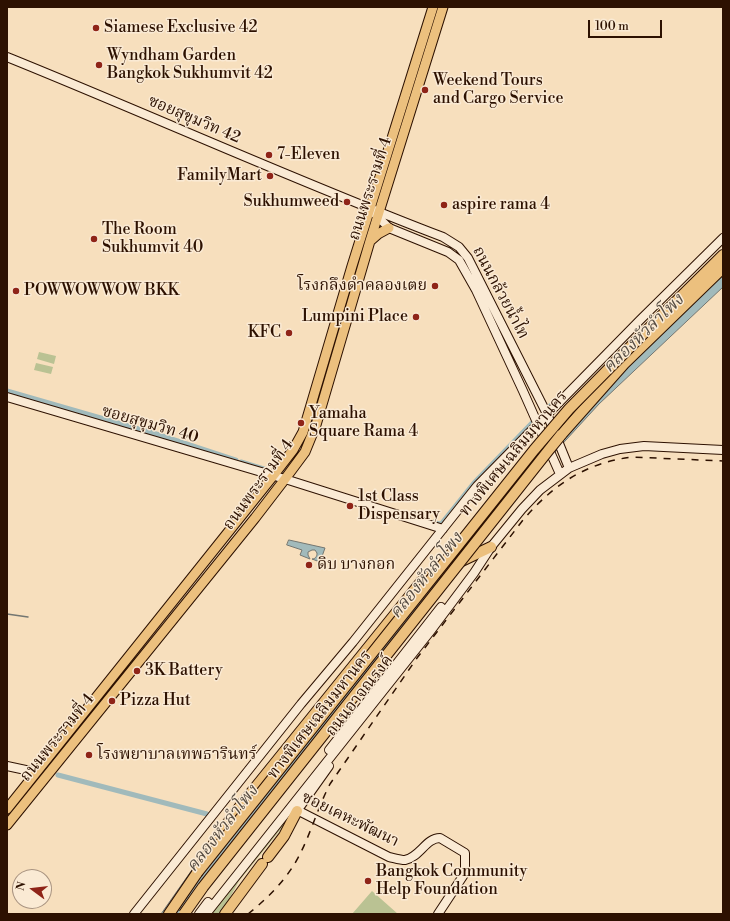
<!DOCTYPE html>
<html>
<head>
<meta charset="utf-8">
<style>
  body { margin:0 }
  #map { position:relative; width:730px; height:921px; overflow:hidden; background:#f7dfbd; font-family:"Libre Bodoni",serif }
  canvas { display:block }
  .frame { position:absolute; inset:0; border:8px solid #2d1101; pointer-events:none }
  .north { position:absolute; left:12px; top:869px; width:40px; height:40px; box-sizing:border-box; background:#faead4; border:1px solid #a89380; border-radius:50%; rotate:285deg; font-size:11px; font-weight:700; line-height:16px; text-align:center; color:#2d1101 }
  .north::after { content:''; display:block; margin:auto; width:14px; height:18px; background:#8f2418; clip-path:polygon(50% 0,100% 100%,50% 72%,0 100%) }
  .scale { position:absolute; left:588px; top:20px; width:74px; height:18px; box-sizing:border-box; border:2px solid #2d1101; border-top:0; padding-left:5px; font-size:12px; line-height:14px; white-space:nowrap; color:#2d1101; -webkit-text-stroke:3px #faead4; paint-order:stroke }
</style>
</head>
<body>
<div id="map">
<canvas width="730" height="921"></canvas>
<div class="frame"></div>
<div class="north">N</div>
<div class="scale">100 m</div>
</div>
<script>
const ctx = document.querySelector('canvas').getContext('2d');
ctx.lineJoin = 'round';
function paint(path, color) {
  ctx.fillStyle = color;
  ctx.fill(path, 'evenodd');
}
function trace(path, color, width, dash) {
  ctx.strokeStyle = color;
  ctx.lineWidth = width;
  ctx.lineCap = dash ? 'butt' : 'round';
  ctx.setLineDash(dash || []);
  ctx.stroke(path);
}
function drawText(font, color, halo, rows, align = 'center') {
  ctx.font = font + ' "Libre Bodoni","Noto Serif Thai",serif';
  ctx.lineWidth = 3;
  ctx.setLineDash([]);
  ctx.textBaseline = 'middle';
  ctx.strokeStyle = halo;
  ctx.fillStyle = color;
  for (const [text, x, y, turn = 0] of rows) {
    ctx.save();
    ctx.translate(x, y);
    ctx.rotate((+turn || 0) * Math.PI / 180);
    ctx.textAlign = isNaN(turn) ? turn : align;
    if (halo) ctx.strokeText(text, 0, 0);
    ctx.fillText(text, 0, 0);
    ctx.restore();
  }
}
const green = new Path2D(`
  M39 352 56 356 54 364 37 359Z
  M36 363 53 367 51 374 34 370Z
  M290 812 293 814 239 881 221 914H209Z
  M372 891 398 914H352Z`);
const water = new Path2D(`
  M723 252V287L599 404 544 464 286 790 181 914H161L194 867 541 436Z
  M289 540 325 548 320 562 312 559C315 559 317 557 317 553L315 550H312L308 552V555L310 559 300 555 302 550 287 545Z`);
const stream = new Path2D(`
  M7 614 28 617`);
const canal = new Path2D(`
  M7 391 163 436 236 460
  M549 407 561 395
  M241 462 267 470
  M434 522 439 524 442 523 474 483 532 423
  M58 775 207 814`);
const secondary = new Path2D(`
  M7 57C153 116 296 181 443 237L459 247 468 258 547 414 569 468
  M374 213 389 228 448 252 459 260 476 290 523 391 560 474
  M7 397 285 479 443 529
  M329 750 441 607
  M7 766 35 772
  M293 808 389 857C394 858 400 860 405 860 420 857 426 838 440 838L465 853V873L438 914
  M297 811 329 766
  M134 914 301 704 353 642 477 486 640 320 723 238
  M199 914 208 902
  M206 914 429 633 474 573 491 547 522 509 540 490 569 468 602 454 620 449 644 446 723 450`);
const primary = new Path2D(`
  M370 241 378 234 389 228
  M7 809 273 476 293 450 303 432 352 266 433 7
  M7 825 255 518 285 479 305 452 316 425 370 241 443 7`);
const highway = new Path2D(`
  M644 333 723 255
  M561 435 624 364 723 268
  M268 857 284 836 297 811
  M169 914 197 873 217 838 238 809 421 582 430 576 491 547
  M225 914 262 864`);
const rail = new Path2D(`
  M248 914C268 898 287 879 299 856 311 833 318 807 330 784L417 658 523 520C553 485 585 463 632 457L723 461`);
const highwayBridge = new Path2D(`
  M197 873 534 450 569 409 644 333
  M184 914 203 887 548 451 561 435`);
const markers = [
  [96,28,4,"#8f2418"],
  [99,65,4,"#8f2418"],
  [425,90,4,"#8f2418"],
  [269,155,4,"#8f2418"],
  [270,176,4,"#8f2418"],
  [347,202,4,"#8f2418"],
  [444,205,4,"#8f2418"],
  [94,239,4,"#8f2418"],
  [435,286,4,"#8f2418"],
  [16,291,4,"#8f2418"],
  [416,317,4,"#8f2418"],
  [289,333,4,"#8f2418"],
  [301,423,4,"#8f2418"],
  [350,506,4,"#8f2418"],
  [309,565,4,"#8f2418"],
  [137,671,4,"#8f2418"],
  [112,701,4,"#8f2418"],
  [89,755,4,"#8f2418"],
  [368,881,4,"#8f2418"]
];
const poiNames = [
  ["Siamese Exclusive 42",104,28],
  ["Wyndham Garden",107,56],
  ["Bangkok Sukhumvit 42",107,74],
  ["Weekend Tours",433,81],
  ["and Cargo Service",433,99],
  ["7-Eleven",277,155],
  ["FamilyMart",262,176,"right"],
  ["Sukhumweed",339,202,"right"],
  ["aspire rama 4",452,205],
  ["The Room",102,230],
  ["Sukhumvit 40",102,248],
  ["โรงกลึงดำคลองเตย",427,286,"right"],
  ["POWWOWWOW BKK",24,291],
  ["Lumpini Place",408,317,"right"],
  ["KFC",281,333,"right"],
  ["Yamaha",309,414],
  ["Square Rama 4",309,432],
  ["1st Class",358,497],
  ["Dispensary",358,515],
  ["ดิบ บางกอก",317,565],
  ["3K Battery",145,671],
  ["Pizza Hut",120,701],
  ["โรงพยาบาลเทพธารินทร์",97,755],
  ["Bangkok Community",376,872],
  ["Help Foundation",376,890]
];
const streetNames = [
  ["ซอยสุขุมวิท 42",194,120,23],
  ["ถนนพระรามที่ 4",371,189,-72],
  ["ถนนกล้วยน้ำไท",500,293,62],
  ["ซอยสุขุมวิท 40",150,425,16],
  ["ทางพิเศษเฉลิมมหานคร",514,454,-50],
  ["ถนนพระรามที่ 4",259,485,-54],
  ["ถนนอาจณรงค์",360,696,-52],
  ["ทางพิเศษเฉลิมมหานคร",320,715,-52],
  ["ถนนพระรามที่ 4",58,738,-51],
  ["ซอยเคหะพัฒนา",350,820,26]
];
const waterNames = [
  ["คลองหัวลำโพง",644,334,-44],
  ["คลองหัวลำโพง",427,576,-51],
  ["คลองหัวลำโพง",223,829,-52]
];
paint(green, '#bac293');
paint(water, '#a1babb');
trace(water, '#737671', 1);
trace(stream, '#737671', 1.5);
trace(canal, '#a1babb', 5);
trace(secondary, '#2d1101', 10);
trace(primary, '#2d1101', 11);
trace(highway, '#2d1101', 12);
trace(secondary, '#faead4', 8);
trace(primary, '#ecc07e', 9);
trace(highway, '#ecc07e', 10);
trace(rail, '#2d1101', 1.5, [7, 7]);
trace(highwayBridge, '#2d1101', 12, []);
trace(highwayBridge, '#ecc07e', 10);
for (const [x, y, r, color] of markers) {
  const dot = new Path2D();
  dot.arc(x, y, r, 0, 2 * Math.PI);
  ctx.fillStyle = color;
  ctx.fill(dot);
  trace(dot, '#faead4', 1.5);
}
drawText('16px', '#2d1101', '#faead4', poiNames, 'left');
drawText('16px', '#2d1101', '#faead4', streetNames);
drawText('italic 17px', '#564c42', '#faead4', waterNames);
</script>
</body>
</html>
